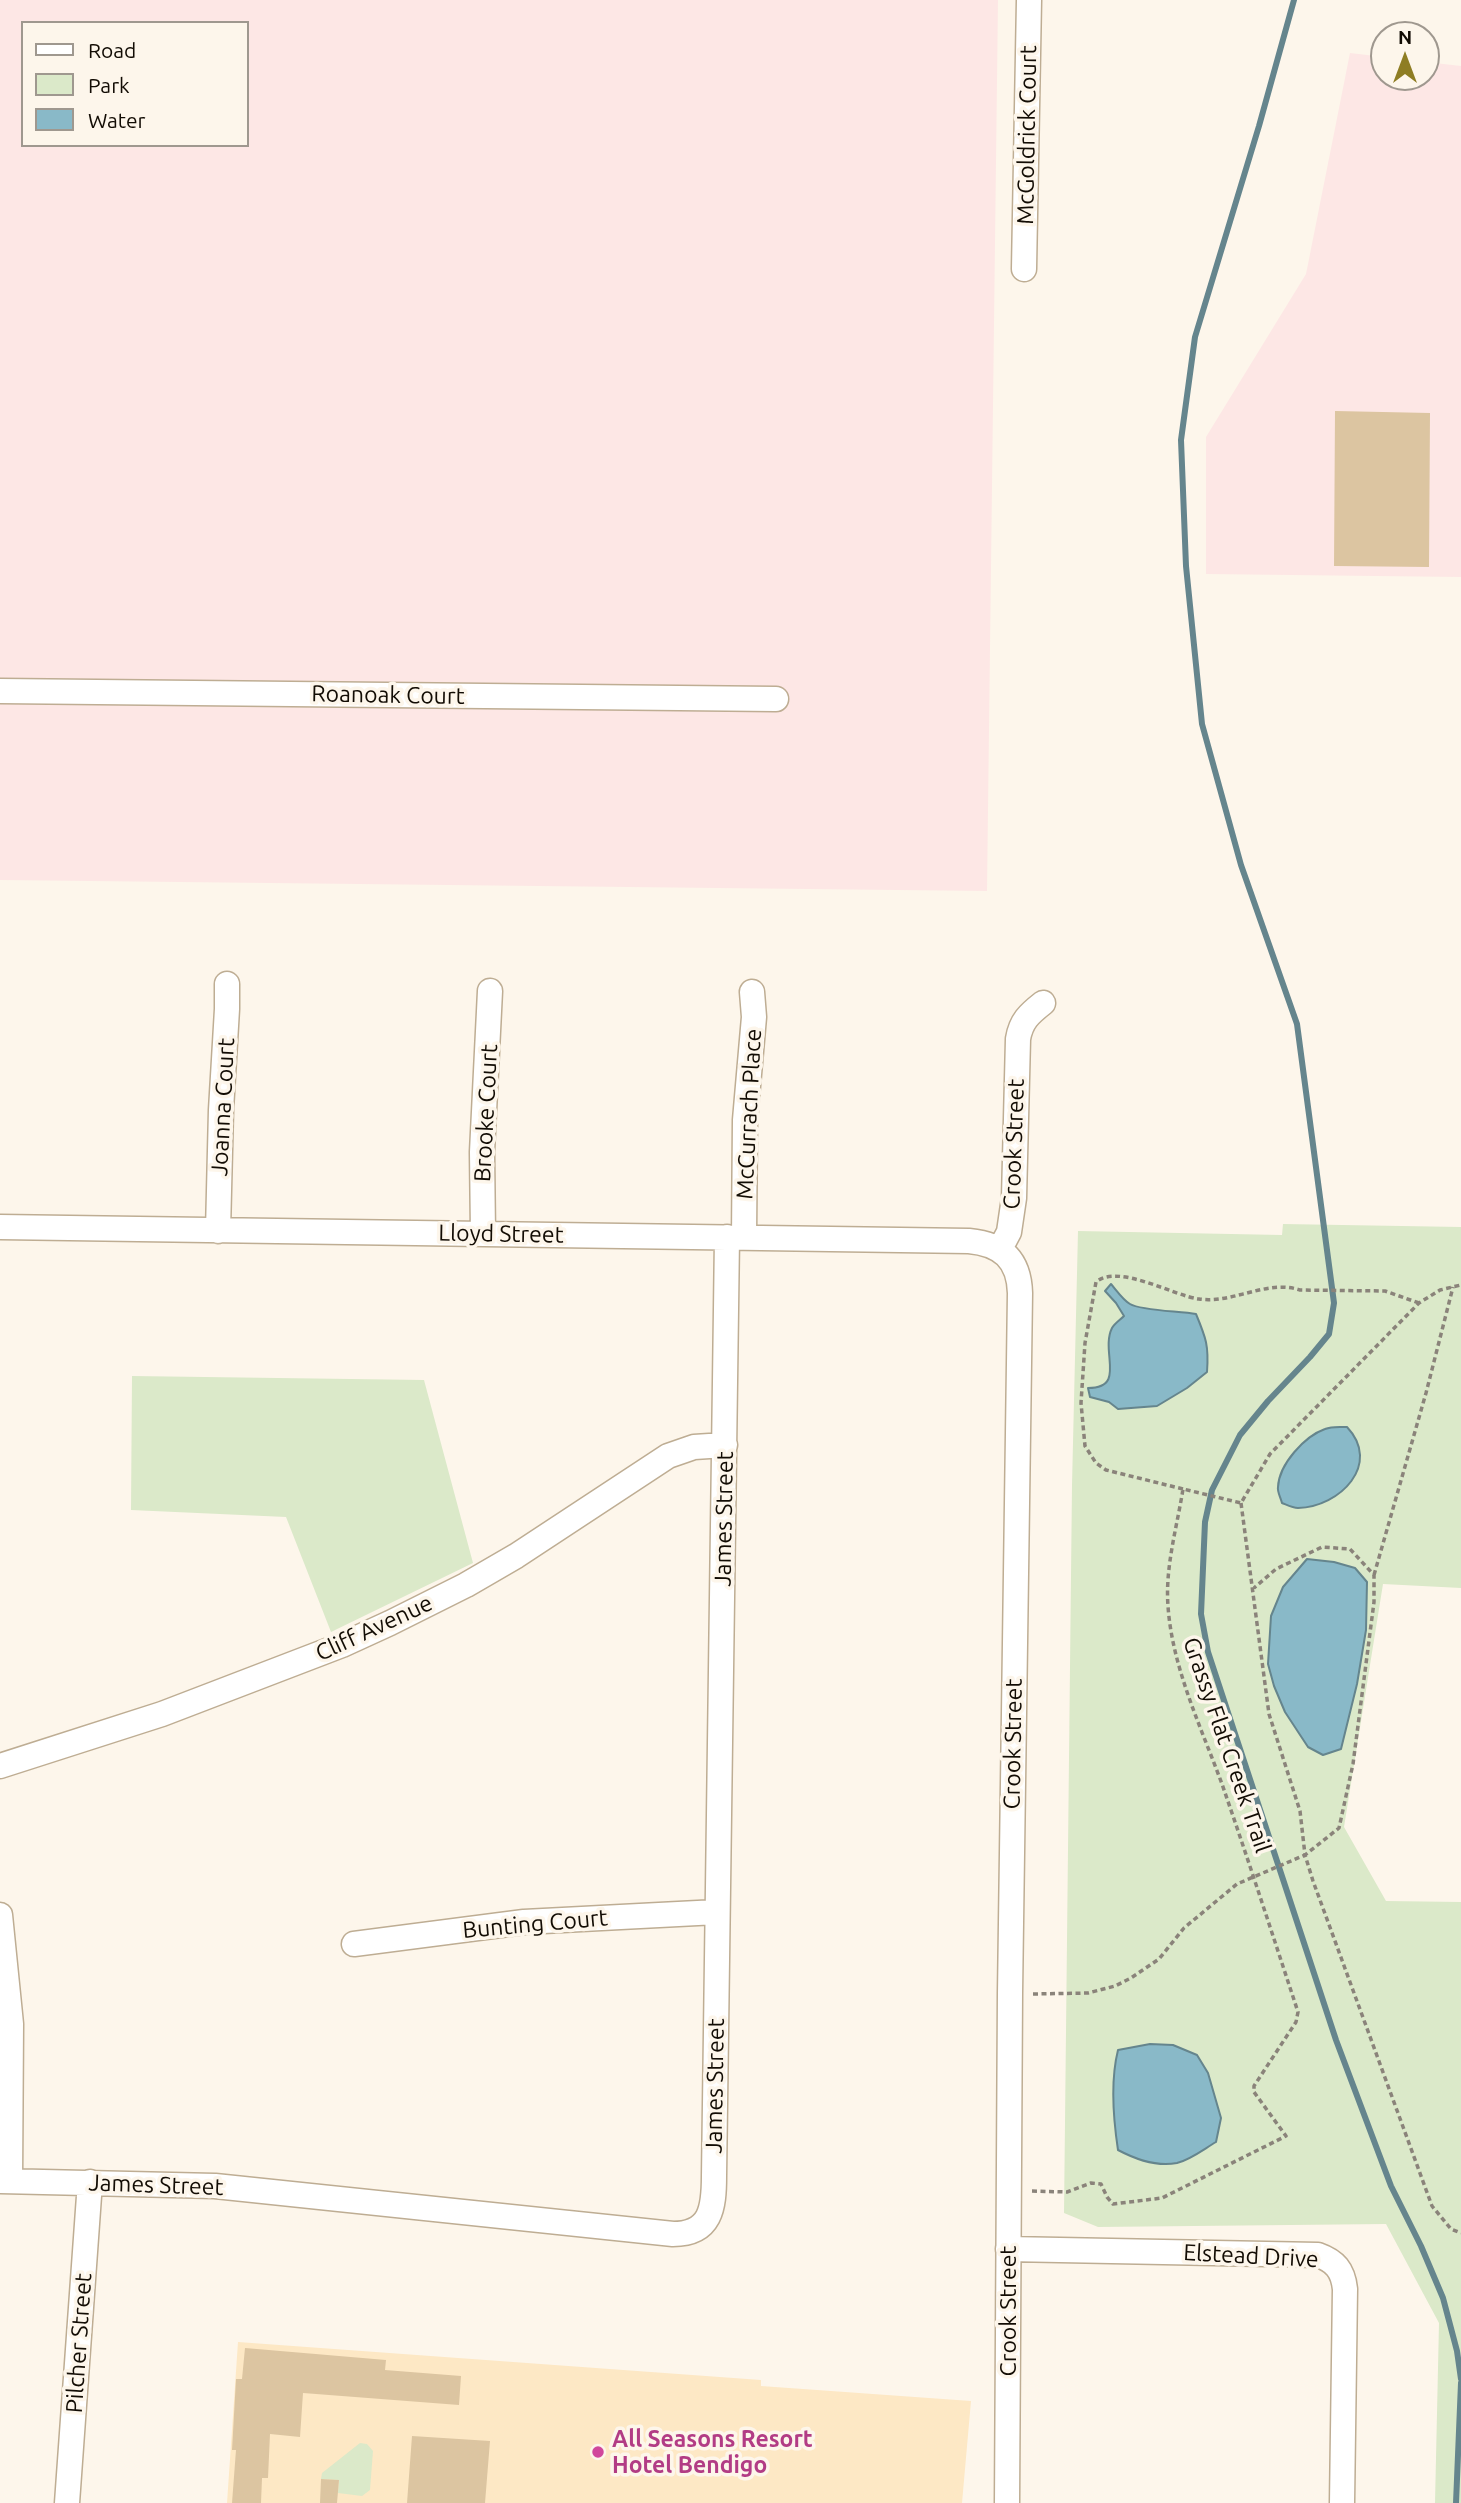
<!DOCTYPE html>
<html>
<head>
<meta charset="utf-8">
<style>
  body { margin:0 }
  #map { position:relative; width:1461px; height:2503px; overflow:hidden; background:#fdf6eb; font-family:Ubuntu,sans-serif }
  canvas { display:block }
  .legend { position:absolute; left:21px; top:21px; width:228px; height:126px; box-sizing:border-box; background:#fdf6eb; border:2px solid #9f988f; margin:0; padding:9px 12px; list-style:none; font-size:21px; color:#120c04 }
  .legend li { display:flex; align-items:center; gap:14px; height:35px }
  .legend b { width:35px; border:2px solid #9f988f }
  .north { position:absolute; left:1370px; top:21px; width:70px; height:70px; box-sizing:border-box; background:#fdf6eb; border:2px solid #9f988f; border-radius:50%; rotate:0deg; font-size:19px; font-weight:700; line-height:28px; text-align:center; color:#120c04 }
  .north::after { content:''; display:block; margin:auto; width:24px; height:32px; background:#8e7d23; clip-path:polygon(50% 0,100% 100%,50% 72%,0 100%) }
</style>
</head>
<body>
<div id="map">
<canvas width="1461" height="2503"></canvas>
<ul class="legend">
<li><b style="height:9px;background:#fff"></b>Road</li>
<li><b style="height:19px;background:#dbe9c9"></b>Park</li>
<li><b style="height:19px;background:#89b9c8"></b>Water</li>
</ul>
<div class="north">N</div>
</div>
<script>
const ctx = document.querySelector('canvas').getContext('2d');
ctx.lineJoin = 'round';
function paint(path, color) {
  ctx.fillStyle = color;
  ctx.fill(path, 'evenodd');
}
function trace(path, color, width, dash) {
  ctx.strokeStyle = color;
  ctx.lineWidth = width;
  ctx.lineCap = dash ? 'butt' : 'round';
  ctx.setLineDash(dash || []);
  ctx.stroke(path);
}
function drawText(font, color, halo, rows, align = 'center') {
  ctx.font = font + ' Ubuntu,sans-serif';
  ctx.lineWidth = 7;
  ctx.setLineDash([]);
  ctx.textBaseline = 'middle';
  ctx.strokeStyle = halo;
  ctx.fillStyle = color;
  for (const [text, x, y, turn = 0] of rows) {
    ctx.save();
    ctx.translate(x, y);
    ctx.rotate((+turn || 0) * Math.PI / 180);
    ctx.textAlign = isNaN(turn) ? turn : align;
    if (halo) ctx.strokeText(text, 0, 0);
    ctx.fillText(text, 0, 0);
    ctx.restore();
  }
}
const built = new Path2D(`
  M238 2342 761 2380V2386L971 2401 962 2503H227Z`);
const industrial = new Path2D(`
  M0 0H998L987 891 0 880ZM23 23H247V145H23Z
  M1350 53 1384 57V77H1426V62L1461 66V577L1206 574V437L1306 274Z`);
const green = new Path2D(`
  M1283 1224 1461 1227V1588L1383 1584 1344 1827 1386 1901 1461 1902V2503H1435L1439 2323 1386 2224 1098 2227 1064 2213 1072 1485 1078 1231 1282 1235Z
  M132 1376 424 1380 473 1563 331 1632 286 1517 131 1510Z
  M360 2443 367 2444 373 2451 370 2490 362 2496 338 2493 339 2480 321 2479 322 2473Z`);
const water = new Path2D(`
  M1111 1284C1117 1291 1123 1300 1130 1304 1142 1311 1180 1311 1196 1314 1206 1338 1209 1346 1207 1372L1187 1388 1157 1406 1118 1409 1109 1402 1090 1397 1088 1388C1127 1388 1100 1352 1112 1328 1115 1323 1120 1320 1124 1316L1116 1303 1105 1291Z
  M1347 1427C1382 1464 1340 1507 1298 1508 1293 1508 1287 1505 1282 1503 1281 1498 1277 1492 1278 1487 1279 1464 1305 1436 1325 1429 1332 1426 1340 1427 1347 1427Z
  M1307 1559 1334 1562 1355 1568 1367 1582 1366 1630 1357 1684 1341 1749 1323 1755 1308 1747 1285 1712 1274 1686 1268 1664 1271 1616 1283 1587Z
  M1150 2044 1173 2045 1197 2055 1208 2073 1221 2118 1216 2142C1204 2149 1190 2160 1177 2163 1157 2167 1135 2159 1118 2150 1113 2117 1110 2082 1118 2050Z`);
const stream = new Path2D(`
  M1294 0 1259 126 1195 337 1181 440 1186 566 1202 724 1241 865 1297 1024 1334 1303 1329 1334 1310 1357 1268 1401 1240 1435 1212 1490 1205 1522 1201 1614 1208 1652 1336 2040 1391 2186 1421 2246 1443 2298 1457 2351 1461 2379
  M1456 2503 1461 2383`);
const building = new Path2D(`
  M1335 411 1430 413 1429 567 1334 566Z
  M245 2348 386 2360 385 2370 461 2376 459 2405 303 2393 300 2437 270 2434 268 2478H262L261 2503H232L236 2450H232L236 2379H242Z
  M412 2436 490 2441 485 2503H407Z
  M321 2479 339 2480 337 2503H320Z`);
const path = new Path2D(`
  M1183 1489 1106 1470 1096 1463 1085 1446 1081 1403 1085 1343 1096 1282C1118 1263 1174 1296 1199 1299 1233 1304 1267 1279 1300 1290L1385 1291 1419 1303
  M1241 1503 1269 1714 1300 1811 1305 1855 1339 1828 1353 1764 1374 1602V1575L1350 1549 1322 1547 1276 1569 1254 1588
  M1374 1575 1426 1393 1453 1287
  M1033 1994 1088 1993 1115 1986 1131 1978 1159 1959 1184 1928 1237 1884 1305 1855 1313 1881 1432 2206 1451 2229 1461 2233
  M1032 2191 1067 2192 1091 2183 1101 2184 1107 2197 1113 2204 1162 2198 1286 2136 1254 2092V2086L1296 2022 1298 2012C1273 1936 1248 1859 1222 1784 1201 1727 1172 1667 1168 1606 1165 1567 1177 1527 1183 1489L1241 1503 1270 1454 1419 1303 1440 1290 1461 1285`);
const minor = new Path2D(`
  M1024 269 1029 0
  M0 691 776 699
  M0 1227 969 1241C1001 1244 1019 1259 1020 1293L1010 1993 1007 2503
  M218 1231 221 1110 227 1009V984
  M483 1234 482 1152 490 991
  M744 1237 745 1120 754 1017 752 992
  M1000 1249 1009 1232 1014 1198 1018 1039C1021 1021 1029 1014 1043 1003
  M0 1766 162 1714 342 1645 390 1623 466 1585 516 1556 668 1456 694 1447 725 1445
  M0 1915 11 2024 10 2181
  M354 1944 524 1922 717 1912
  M0 2181 215 2186 673 2234C711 2234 714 2208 714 2176L727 1237
  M1008 2249 1318 2255C1335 2261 1343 2270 1345 2289L1342 2503
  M67 2503 90 2182`);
const markers = [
  [598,2452,7,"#d1479c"]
];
const streetNames = [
  ["McGoldrick Court",1027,135,-89],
  ["Roanoak Court",388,695,1],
  ["Joanna Court",223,1107,-87],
  ["Brooke Court",486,1113,-87],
  ["McCurrach Place",749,1114,-87],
  ["Crook Street",1014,1144,-88],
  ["Lloyd Street",501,1234,1],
  ["James Street",724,1519,-89],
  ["Cliff Avenue",374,1628,-25],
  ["Crook Street",1013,1744,-89],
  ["Grassy Flat Creek Trail",1227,1745,71],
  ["Bunting Court",535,1924,-5],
  ["James Street",715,2086,-89],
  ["James Street",156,2185,2],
  ["Elstead Drive",1251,2256,3],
  ["Crook Street",1008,2311,-90],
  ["Pilcher Street",79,2343,-86]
];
const hotelNames = [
  ["All Seasons Resort",612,2439],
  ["Hotel Bendigo",612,2465]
];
paint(built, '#fde8c5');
paint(industrial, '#fde7e5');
paint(green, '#dbe9c9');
paint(water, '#89b9c8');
trace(water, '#65858d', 2);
trace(stream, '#65858d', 6);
paint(building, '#dcc5a1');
trace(minor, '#bead93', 27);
trace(path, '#8a837a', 3.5, [5, 3.5]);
trace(minor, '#fff', 24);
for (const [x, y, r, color] of markers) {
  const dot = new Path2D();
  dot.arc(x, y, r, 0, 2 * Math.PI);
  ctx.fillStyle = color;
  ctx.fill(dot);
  trace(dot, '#fdf6eb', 2.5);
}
drawText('23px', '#120c04', '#fdf6eb', streetNames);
drawText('bold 23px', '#b23c85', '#fdf6eb', hotelNames, 'left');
</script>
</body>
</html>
